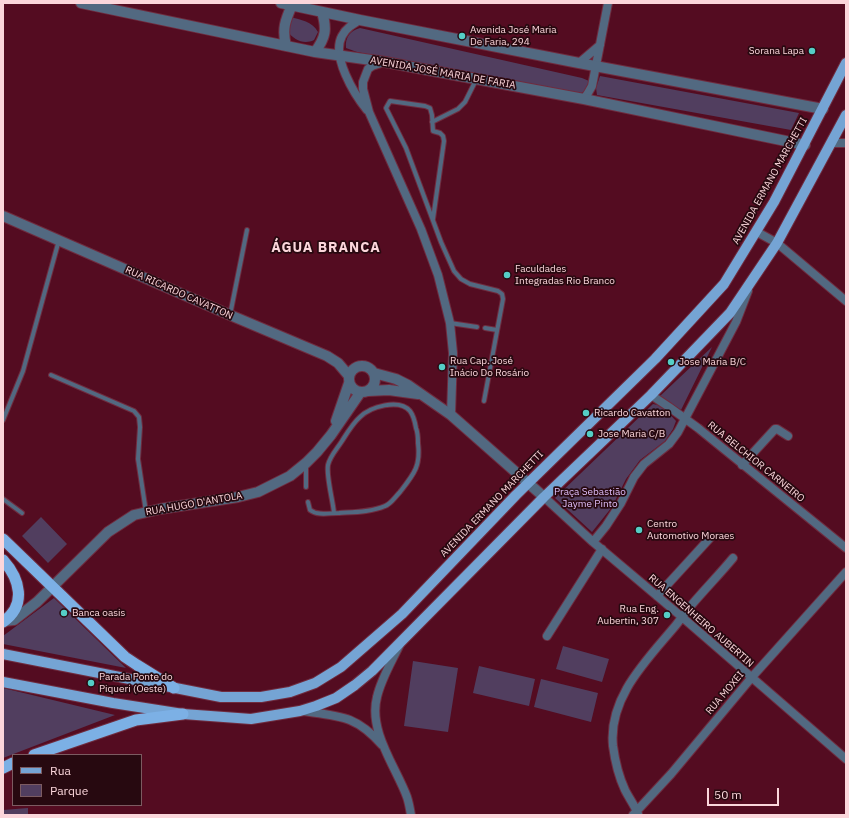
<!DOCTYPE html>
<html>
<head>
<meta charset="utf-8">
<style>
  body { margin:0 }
  #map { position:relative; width:849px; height:818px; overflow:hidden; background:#540c21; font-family:"IBM Plex Sans",sans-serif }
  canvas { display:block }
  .frame { position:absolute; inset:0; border:4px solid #fbd6db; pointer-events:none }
  .legend { position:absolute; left:12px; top:754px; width:130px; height:52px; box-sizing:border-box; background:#270910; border:1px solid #7c5b61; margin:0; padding:5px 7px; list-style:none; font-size:12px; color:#fbd6db }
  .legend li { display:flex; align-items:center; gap:8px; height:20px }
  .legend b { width:20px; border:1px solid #7c5b61 }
  .scale { position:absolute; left:707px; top:788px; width:72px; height:18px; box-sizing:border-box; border:2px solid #fbd6db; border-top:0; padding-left:5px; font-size:12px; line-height:14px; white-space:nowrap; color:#fbd6db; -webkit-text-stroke:3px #270910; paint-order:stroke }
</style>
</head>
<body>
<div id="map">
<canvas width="849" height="818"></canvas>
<div class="frame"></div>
<ul class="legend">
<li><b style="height:5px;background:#75a4d4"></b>Rua</li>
<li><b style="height:11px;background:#513e5f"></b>Parque</li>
</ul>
<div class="scale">50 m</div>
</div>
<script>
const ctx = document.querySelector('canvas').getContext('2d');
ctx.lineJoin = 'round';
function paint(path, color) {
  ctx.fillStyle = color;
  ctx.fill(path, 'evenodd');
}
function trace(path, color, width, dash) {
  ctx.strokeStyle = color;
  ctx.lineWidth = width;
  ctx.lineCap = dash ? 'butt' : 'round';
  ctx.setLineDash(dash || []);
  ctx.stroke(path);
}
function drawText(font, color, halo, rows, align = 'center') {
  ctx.font = font + ' "IBM Plex Sans",sans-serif';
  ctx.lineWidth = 3.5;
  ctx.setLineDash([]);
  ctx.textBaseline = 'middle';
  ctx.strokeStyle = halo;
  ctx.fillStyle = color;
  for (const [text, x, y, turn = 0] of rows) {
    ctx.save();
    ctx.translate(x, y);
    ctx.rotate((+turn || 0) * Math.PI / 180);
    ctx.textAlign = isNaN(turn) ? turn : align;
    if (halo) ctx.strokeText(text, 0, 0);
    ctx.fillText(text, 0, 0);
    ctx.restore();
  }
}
const green = new Path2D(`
  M290 17C301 20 312 21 318 32L314 40C304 45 294 40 287 31Z
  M360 28 582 78 589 81 590 86 585 91 578 95 357 52 346 48C345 37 350 31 360 28Z
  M600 76 799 113 791 130 597 95 596 88Z
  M712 347 681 410 660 396Z
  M653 404 662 406 676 421 673 429 665 441 640 460 626 479 612 507 592 532 555 498Z
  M41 517 67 544 48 563 22 536Z
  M54 598 126 668 3 644V636Z
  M563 646 609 659 602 682 556 669Z
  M413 661 458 668 448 732 404 726Z
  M479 666 535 679 529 706 473 693Z
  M541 679 598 693 591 722 534 707Z
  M3 688 115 715 3 758Z
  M28 808V815H3V810Z`);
const service = new Path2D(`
  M432 122 458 109 465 102 476 80
  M433 219 444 141 443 136 440 133 433 131 432 115 430 108 425 106 390 101 386 108 406 148 441 242 454 271 461 279 470 284 498 291 502 294 503 299 484 401
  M230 315 247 230
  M450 323 477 327
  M485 328 497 330
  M51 375 134 411 139 417 140 427 138 459 146 512
  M3 420 23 371 59 240
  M306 466V487
  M3 499 22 513
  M308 502 310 510C318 516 329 513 339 513 354 512 371 512 385 506 391 504 395 497 400 492 414 474 421 466 418 443 418 438 418 433 416 428 415 422 413 415 410 411 399 398 370 407 360 417 353 423 347 433 342 441 337 449 330 456 328 465 326 476 333 501 334 513`);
const minor = new Path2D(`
  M360 20C353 24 346 28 342 36 331 56 354 94 367 110
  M384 62 372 66 368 69 363 82V89L369 112 421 229 438 275 450 323 453 353 451 415
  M579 63 600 45
  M584 99 588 93 592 86 608 3
  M831 143H846
  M757 232 777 243 846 301
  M651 395 669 407 698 428 846 548
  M742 465 775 429H777L788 436
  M544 497 593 542 682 617 846 759
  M593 542 606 526 621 503 634 477 644 464 669 444 678 432 736 322 748 291
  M657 596 710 538
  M547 636 602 549
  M400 644C392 661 381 679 377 697 368 731 396 767 407 797 409 803 410 809 411 815
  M302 711C339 716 356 715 382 745
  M638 814C635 806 629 798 625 790 619 777 615 761 613 746 608 697 647 660 676 625 680 620 684 614 689 608 703 591 719 575 733 558
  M633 815 671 774 752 677 846 572`);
const tertiary = new Path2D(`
  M81 3 315 52 385 62 584 99 805 145
  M281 3 360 20 579 63 823 109
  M286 46C282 29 285 21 292 5
  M315 52C326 37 327 29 322 12
  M3 216 230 315 327 356 338 363 349 376
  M349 379a13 13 0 1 1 26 0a13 13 0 1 1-26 0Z
  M374 373 396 379 408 385 451 415 544 497
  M368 391 389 390 418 394
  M336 421 349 383
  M4 621 14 620 37 602 108 532 134 515 160 509 238 497 258 492 290 476 306 463 317 452 331 435 360 393`);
const primary = new Path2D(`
  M3 654 221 697H261L290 692 315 683 341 667 402 614 516 495 655 359 724 284 774 202 846 63
  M3 682 113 703 183 714 251 719 300 711 316 706 336 698 355 685 372 671 544 497 651 395 730 313 777 243 846 115`);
const trunk = new Path2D(`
  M3 539 125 657 137 665 174 688
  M3 560C20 579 27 605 3 622
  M34 755 136 720 183 714
  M3 768 13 763`);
const markers = [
  [462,36,4,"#55cec6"],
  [812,51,4,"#55cec6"],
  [507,275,4,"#55cec6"],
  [671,362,4,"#55cec6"],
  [442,367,4,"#55cec6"],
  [586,413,4,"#55cec6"],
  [590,434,4,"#55cec6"],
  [639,530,4,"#55cec6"],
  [64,613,4,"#55cec6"],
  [667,615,4,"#55cec6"],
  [91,683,4,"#55cec6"]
];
const poiNames = [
  ["Avenida José Maria",470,30],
  ["De Faria, 294",470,42],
  ["Sorana Lapa",804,51,"right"],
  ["Faculdades",515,269],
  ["Integradas Rio Branco",515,281],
  ["Rua Cap. José",450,361],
  ["Inácio Do Rosário",450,373],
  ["Jose Maria B/C",679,362],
  ["Ricardo Cavatton",594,413],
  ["Jose Maria C/B",598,434],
  ["Centro",647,524],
  ["Automotivo Moraes",647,536],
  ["Rua Eng.",659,609,"right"],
  ["Aubertin, 307",659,621,"right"],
  ["Banca oasis",72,613],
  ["Parada Ponte do",99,677],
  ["Piqueri (Oeste)",99,689]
];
const streetNames = [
  ["AVENIDA JOSÉ MARIA DE FARIA",443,73,10],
  ["AVENIDA ERMANO MARCHETTI",770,181,-61],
  ["RUA RICARDO CAVATTON",179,293,24],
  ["RUA BELCHIOR CARNEIRO",756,462,39],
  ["RUA HUGO D'ANTOLA",194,504,-10],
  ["AVENIDA ERMANO MARCHETTI",492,504,-46],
  ["RUA ENGENHEIRO AUBERTIN",701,621,41],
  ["RUA MOXEI",725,693,-50]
];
const parkNames = [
  ["Praça Sebastião",590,492],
  ["Jayme Pinto",590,504]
];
const districtNames = [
  ["ÁGUA BRANCA",326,248]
];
paint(green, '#513e5f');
trace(service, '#6f2c3f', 6);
trace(minor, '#6f2c3f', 10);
trace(tertiary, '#6f2c3f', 12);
trace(primary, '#6f2c3f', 12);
trace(trunk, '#6f2c3f', 13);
trace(service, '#526981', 4);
trace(minor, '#526981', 8);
trace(tertiary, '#526981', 10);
trace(primary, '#75a4d4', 10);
trace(trunk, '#7cb0e5', 11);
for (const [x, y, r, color] of markers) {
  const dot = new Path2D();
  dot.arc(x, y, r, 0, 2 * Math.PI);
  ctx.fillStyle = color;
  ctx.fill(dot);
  trace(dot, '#270910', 1.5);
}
drawText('10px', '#fbd6db', '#270910', poiNames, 'left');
drawText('10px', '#fbd6db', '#270910', streetNames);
drawText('10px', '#e0bffb', '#270910', parkNames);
ctx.letterSpacing = '1px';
drawText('bold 14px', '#fbd6db', '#270910', districtNames);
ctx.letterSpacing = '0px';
</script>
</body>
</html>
